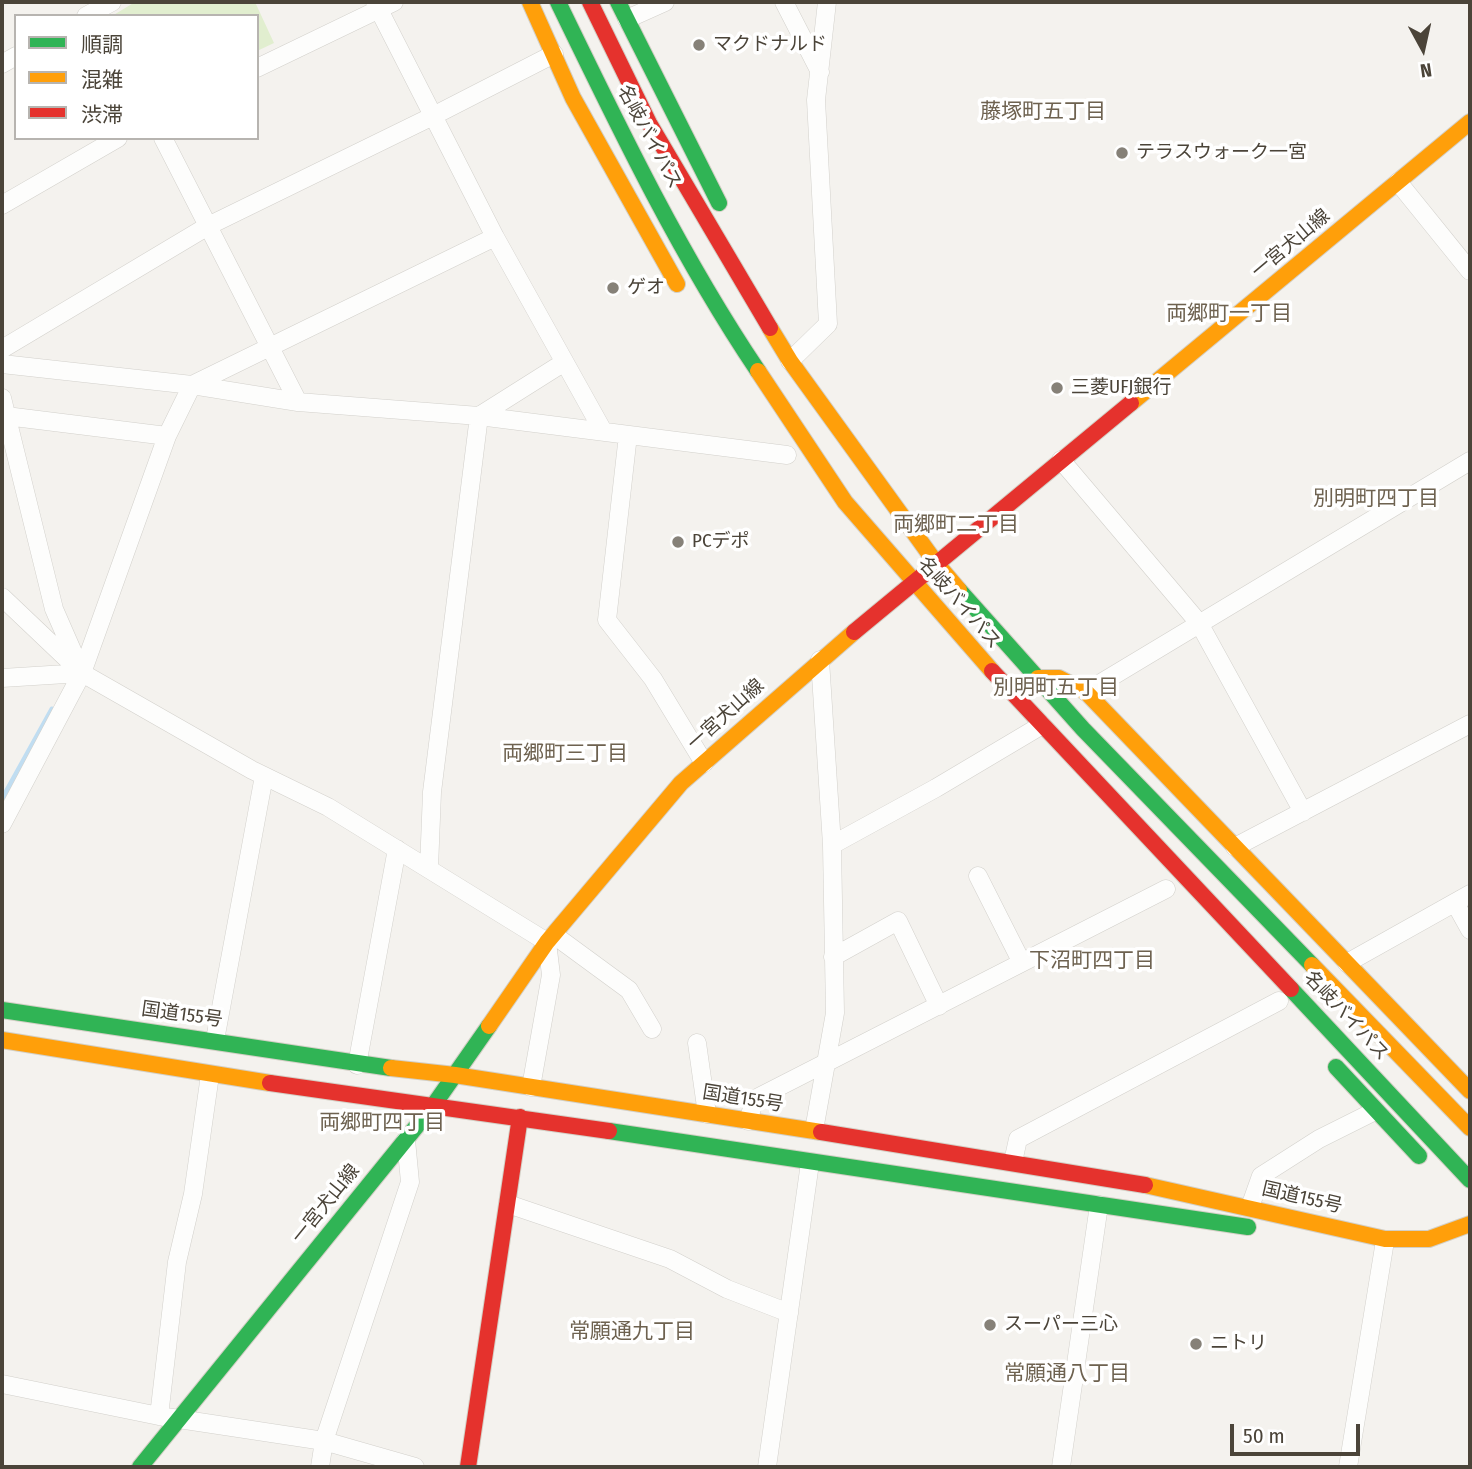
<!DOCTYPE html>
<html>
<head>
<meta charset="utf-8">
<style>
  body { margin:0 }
  #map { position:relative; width:1472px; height:1469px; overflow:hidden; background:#f4f2ee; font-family:"Fira Sans Condensed","Noto Sans JP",sans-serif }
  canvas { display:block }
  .frame { position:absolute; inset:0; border:4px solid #4b4439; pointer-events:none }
  .legend { position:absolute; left:14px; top:14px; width:245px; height:126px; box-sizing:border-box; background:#fff; border:2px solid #b7b4b0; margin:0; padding:9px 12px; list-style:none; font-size:21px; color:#4b4439 }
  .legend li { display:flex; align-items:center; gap:14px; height:35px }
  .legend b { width:35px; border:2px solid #b7b4b0 }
  .north { position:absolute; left:1388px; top:14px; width:70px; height:70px; -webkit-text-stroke:5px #fff; paint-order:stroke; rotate:172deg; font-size:19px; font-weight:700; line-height:28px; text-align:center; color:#4b4439 }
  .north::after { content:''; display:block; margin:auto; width:24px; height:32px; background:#4b4439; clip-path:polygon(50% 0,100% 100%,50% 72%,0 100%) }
  .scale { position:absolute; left:1230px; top:1424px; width:130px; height:32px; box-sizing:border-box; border:4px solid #4b4439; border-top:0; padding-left:9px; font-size:21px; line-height:24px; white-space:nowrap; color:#4b4439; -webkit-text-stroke:5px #fff; paint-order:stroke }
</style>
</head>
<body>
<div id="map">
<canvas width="1472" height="1469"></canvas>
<div class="frame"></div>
<ul class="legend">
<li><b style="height:9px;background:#30b455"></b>順調</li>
<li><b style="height:9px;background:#ff9f0a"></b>混雑</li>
<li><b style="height:9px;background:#e5322d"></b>渋滞</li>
</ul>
<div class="north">N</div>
<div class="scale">50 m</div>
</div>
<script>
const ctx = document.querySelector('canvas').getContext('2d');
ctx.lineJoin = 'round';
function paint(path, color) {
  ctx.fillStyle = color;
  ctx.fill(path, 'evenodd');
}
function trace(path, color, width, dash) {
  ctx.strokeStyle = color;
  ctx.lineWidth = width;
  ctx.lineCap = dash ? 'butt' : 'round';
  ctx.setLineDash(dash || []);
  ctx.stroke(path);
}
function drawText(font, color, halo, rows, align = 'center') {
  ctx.font = font + ' "Fira Sans Condensed","Noto Sans JP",sans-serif';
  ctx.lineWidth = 7;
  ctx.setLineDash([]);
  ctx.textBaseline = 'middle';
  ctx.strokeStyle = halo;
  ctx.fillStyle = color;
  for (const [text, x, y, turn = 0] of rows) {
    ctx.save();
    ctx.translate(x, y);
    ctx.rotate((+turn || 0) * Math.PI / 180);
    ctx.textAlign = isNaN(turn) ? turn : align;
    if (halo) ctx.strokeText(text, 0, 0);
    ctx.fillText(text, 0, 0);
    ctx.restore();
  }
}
const green = new Path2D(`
  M135 2H255L274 43 257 51V16H112Z`);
const stream = new Path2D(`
  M2 799 52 709`);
const street = new Path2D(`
  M375 2 495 237 603 431
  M784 2 820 72
  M86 16 112 2
  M627 19 665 2
  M2 64 16 56
  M257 68 394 2
  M163 138 298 402
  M1398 182 1470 271
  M2 205 118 138
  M2 349 208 226 433 116 554 54
  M790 361 828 324 816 100 827 2
  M2 364 192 385 298 402 479 416 787 455
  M2 398 54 609 82 673 2 678
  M6 416 167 436
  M628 435 607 620 653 679 704 763
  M1061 460 1199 623 1303 812
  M2 597 82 673 252 770 328 807 547 942 551 975 531 1087
  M1086 692 1470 461
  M2 824 82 673 167 436 192 385 495 237
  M832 845 936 788 1042 725
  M1235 847 1470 724
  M429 868 432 792 479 416 563 363
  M978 876 1021 961
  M1455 903 1470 930
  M554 935 629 990 652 1029
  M833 957 898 921 939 1006
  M1347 963 1470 894
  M215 1040 264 776
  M697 1043 707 1114
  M357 1065 397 849
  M748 1121 755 1099 1166 889
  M814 1130 835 1013 832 845 820 660
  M1013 1162 1018 1139 1279 1001
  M508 1204 670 1259 727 1289 789 1313
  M1250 1207 1261 1176 1319 1139 1375 1111
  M2 1384 159 1416 324 1441 415 1467
  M159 1416 177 1262 193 1194 210 1075
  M320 1467 324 1441 410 1182 406 1140
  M767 1467 810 1163
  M1061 1467 1099 1205
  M1348 1467 1384 1247`);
const fast = new Path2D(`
  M558 2C619 128 680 255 758 371
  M618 2 719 203
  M959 590 1083 729 1312 965
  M1291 989 1470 1180
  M2 1010 391 1068
  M1336 1067 1419 1156
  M609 1131 1248 1227
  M140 1467 433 1106 489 1026`);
const slow = new Path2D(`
  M530 2 573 98 677 284
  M770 328 790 361 936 563 959 590
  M758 371 845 502 992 671
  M1131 403 1470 122
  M1038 678H1059L1086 692 1470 1091
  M1312 965 1470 1128
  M489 1026 547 942 681 783 854 632
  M2 1040 270 1083
  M391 1068 455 1075 821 1132
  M1145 1185 1385 1239H1429L1470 1224`);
const jam = new Path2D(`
  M590 2 649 123 770 328
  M854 632 1131 403
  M992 671 1291 989
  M270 1083 609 1131
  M821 1132 1145 1185
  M468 1467 520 1117`);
const markers = [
  [699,45,7,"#868178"],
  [1122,153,7,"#868178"],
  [613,288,7,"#868178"],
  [1057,388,7,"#868178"],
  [678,542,7,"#868178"],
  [990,1325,7,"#868178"],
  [1196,1344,7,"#868178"]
];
const poiNames = [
  ["マクドナルド",713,45],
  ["テラスウォーク一宮",1136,153],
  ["ゲオ",627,288],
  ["三菱UFJ銀行",1071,388],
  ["PCデポ",692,542],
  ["スーパー三心",1004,1325],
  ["ニトリ",1210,1344]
];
const streetNames = [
  ["名岐バイパス",649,137,62],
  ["一宮犬山線",1291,244,-40],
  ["名岐バイパス",959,603,49],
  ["一宮犬山線",726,715,-42],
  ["国道155号",182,1015,8],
  ["名岐バイパス",1346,1016,47],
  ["国道155号",743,1099,9],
  ["国道155号",1302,1198,13],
  ["一宮犬山線",326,1204,-51]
];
const neighbourhoodNames = [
  ["藤塚町五丁目",1043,112],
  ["両郷町一丁目",1229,314],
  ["別明町四丁目",1376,499],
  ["両郷町二丁目",956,525],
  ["別明町五丁目",1056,688],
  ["両郷町三丁目",565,754],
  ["下沼町四丁目",1092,961],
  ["両郷町四丁目",382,1123],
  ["常願通九丁目",632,1332],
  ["常願通八丁目",1067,1374]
];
paint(green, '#e1eecf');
trace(stream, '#c0ddf1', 5);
trace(street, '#d2d0cb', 19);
trace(fast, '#d3cfc5', 18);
trace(slow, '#d3cfc5', 18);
trace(jam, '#d3cfc5', 18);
trace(street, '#fdfdfc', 18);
trace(fast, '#30b455', 16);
trace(slow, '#ff9f0a', 16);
trace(jam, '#e5322d', 16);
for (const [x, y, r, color] of markers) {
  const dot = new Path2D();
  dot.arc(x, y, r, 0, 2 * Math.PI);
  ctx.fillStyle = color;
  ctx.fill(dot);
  trace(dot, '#fff', 2.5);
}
drawText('19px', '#4b4439', '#fff', poiNames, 'left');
drawText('19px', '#4b4439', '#fff', streetNames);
drawText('21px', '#6e6250', '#fff', neighbourhoodNames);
</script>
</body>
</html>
